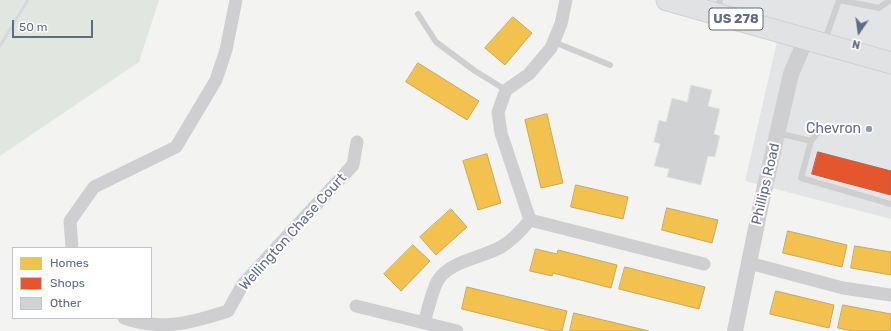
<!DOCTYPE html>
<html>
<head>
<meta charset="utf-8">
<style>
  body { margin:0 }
  #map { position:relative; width:891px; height:331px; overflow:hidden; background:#f3f4f2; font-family:Rubik,sans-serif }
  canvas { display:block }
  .legend { position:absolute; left:12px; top:247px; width:140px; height:72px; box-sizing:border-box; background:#fff; border:1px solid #c0c4ce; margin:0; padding:5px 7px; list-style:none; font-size:12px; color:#626b84 }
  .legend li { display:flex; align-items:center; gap:8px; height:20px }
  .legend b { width:20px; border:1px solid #c0c4ce }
  .north { position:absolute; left:839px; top:12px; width:40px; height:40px; -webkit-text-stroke:3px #fff; paint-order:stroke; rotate:193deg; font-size:11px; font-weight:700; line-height:16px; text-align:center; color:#626b84 }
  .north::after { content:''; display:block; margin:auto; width:14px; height:18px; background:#626b84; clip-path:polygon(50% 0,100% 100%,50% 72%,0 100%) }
  .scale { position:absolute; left:12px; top:20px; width:81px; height:18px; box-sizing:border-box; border:2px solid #626b84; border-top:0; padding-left:5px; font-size:12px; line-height:14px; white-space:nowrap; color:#626b84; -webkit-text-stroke:3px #fff; paint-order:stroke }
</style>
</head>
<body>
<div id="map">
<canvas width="891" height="331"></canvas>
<ul class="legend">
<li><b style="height:11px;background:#f2c14e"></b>Homes</li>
<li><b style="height:11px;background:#e4572e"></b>Shops</li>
<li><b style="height:11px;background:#d1d2d3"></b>Other</li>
</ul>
<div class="north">N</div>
<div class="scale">50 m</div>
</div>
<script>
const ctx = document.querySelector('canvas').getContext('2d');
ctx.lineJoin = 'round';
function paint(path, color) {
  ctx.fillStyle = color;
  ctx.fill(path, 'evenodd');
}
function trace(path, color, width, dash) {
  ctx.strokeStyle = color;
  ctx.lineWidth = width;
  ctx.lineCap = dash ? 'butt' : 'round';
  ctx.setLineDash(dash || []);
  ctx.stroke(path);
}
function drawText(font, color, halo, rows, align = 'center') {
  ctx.font = font + ' Rubik,sans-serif';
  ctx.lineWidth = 4;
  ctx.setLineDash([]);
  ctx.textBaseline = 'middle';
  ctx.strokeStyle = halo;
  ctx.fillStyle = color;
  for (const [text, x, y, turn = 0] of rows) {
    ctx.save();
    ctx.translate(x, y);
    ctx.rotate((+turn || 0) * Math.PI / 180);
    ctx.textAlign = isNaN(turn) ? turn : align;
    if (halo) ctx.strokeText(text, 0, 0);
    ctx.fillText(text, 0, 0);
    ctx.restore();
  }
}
const built = new Path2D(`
  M676 0H891V219L745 181 778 37Z`);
const green = new Path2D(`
  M0 0H159L139 62 0 156Z`);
const homes = new Path2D(`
  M513 17 532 33 505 65 485 48Z
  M418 63 479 101 467 120 406 82Z
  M547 114 563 183 541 188 525 120Z
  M487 154 501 203 478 210 463 161Z
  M576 185 628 197 623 219 571 207Z
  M667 208 718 220 712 243 662 230Z
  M451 209 467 227 436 255 420 237Z
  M788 231 847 245 842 267 783 253Z
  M413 245 430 261 401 291 384 274Z
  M855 246 891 252V275L851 268Z
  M536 249 557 254 558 250 617 265 611 288 553 273 552 276 530 271Z
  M625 267 705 287 699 309 619 289Z
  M467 287 567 311 562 331H552L462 309Z
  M776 291 834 305 829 328 770 314Z
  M843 305 891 314V331H853L838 328Z
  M574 313 649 331H570Z`);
const shops = new Path2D(`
  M818 152 891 171V195L812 174Z`);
const stream = new Path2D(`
  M0 46 28 0`);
const building = new Path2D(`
  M691 85 712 90 708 106 720 109 714 134 720 136 715 157 708 156 701 185 667 177 669 169 654 166 660 144 654 142 659 120 666 122 672 98 687 102Z`);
const service = new Path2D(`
  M717 10 720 0
  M418 14 436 42 475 71 506 90
  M825 40 839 0 879 8 890 0
  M554 42 610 65
  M778 133 811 141 801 178 891 204
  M811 141 821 129`);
const minor = new Path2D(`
  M530 220 704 264
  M72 248 70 221 94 187 176 147 216 80 226 50 236 0
  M749 263 843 288 891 295
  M356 306 457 331
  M124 318C162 331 191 323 228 311L243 284 353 165 357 142
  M424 323C428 310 431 294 437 282 448 261 482 258 501 247 513 240 521 231 530 220L501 133 498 112 506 90 529 74 551 48 561 24 566 0`);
const tertiary = new Path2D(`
  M735 331 761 204 791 74 806 39`);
const primary = new Path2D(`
  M667 0 891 63`);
const markers = [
  [869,129,4,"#959baa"]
];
const shields = [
  [736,19,54]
];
const shieldNames = [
  ["US 278",736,19]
];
const poiNames = [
  ["Chevron",861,129]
];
const streetNames = [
  ["Phillips Road",766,184,-77],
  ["Wellington Chase Court",293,232,-48]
];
paint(built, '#e3e4e5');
paint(green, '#e1e7e0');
paint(homes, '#f2c14e');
trace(homes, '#c7a75e', 1);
paint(shops, '#e4572e');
trace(shops, '#bd5d48', 1);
trace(stream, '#d4d7dc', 3);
paint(building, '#d1d2d3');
trace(building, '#e2e3e2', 1);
trace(primary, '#cfd1d2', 23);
trace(service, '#cfcfd1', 6);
trace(minor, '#cfcfd1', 13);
trace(tertiary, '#cfcfd1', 16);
trace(primary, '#e1e2e3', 21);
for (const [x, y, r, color] of markers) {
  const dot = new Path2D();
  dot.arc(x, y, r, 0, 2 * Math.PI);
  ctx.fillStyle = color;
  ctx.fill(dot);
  trace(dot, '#fff', 1.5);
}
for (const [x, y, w] of shields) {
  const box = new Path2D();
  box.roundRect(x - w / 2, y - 11, w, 22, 3);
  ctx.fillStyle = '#fff';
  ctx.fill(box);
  trace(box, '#626b84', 1);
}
drawText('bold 13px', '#626b84', null, shieldNames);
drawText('14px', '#626b84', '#fff', poiNames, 'right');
drawText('14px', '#626b84', '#fff', streetNames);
</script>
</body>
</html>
